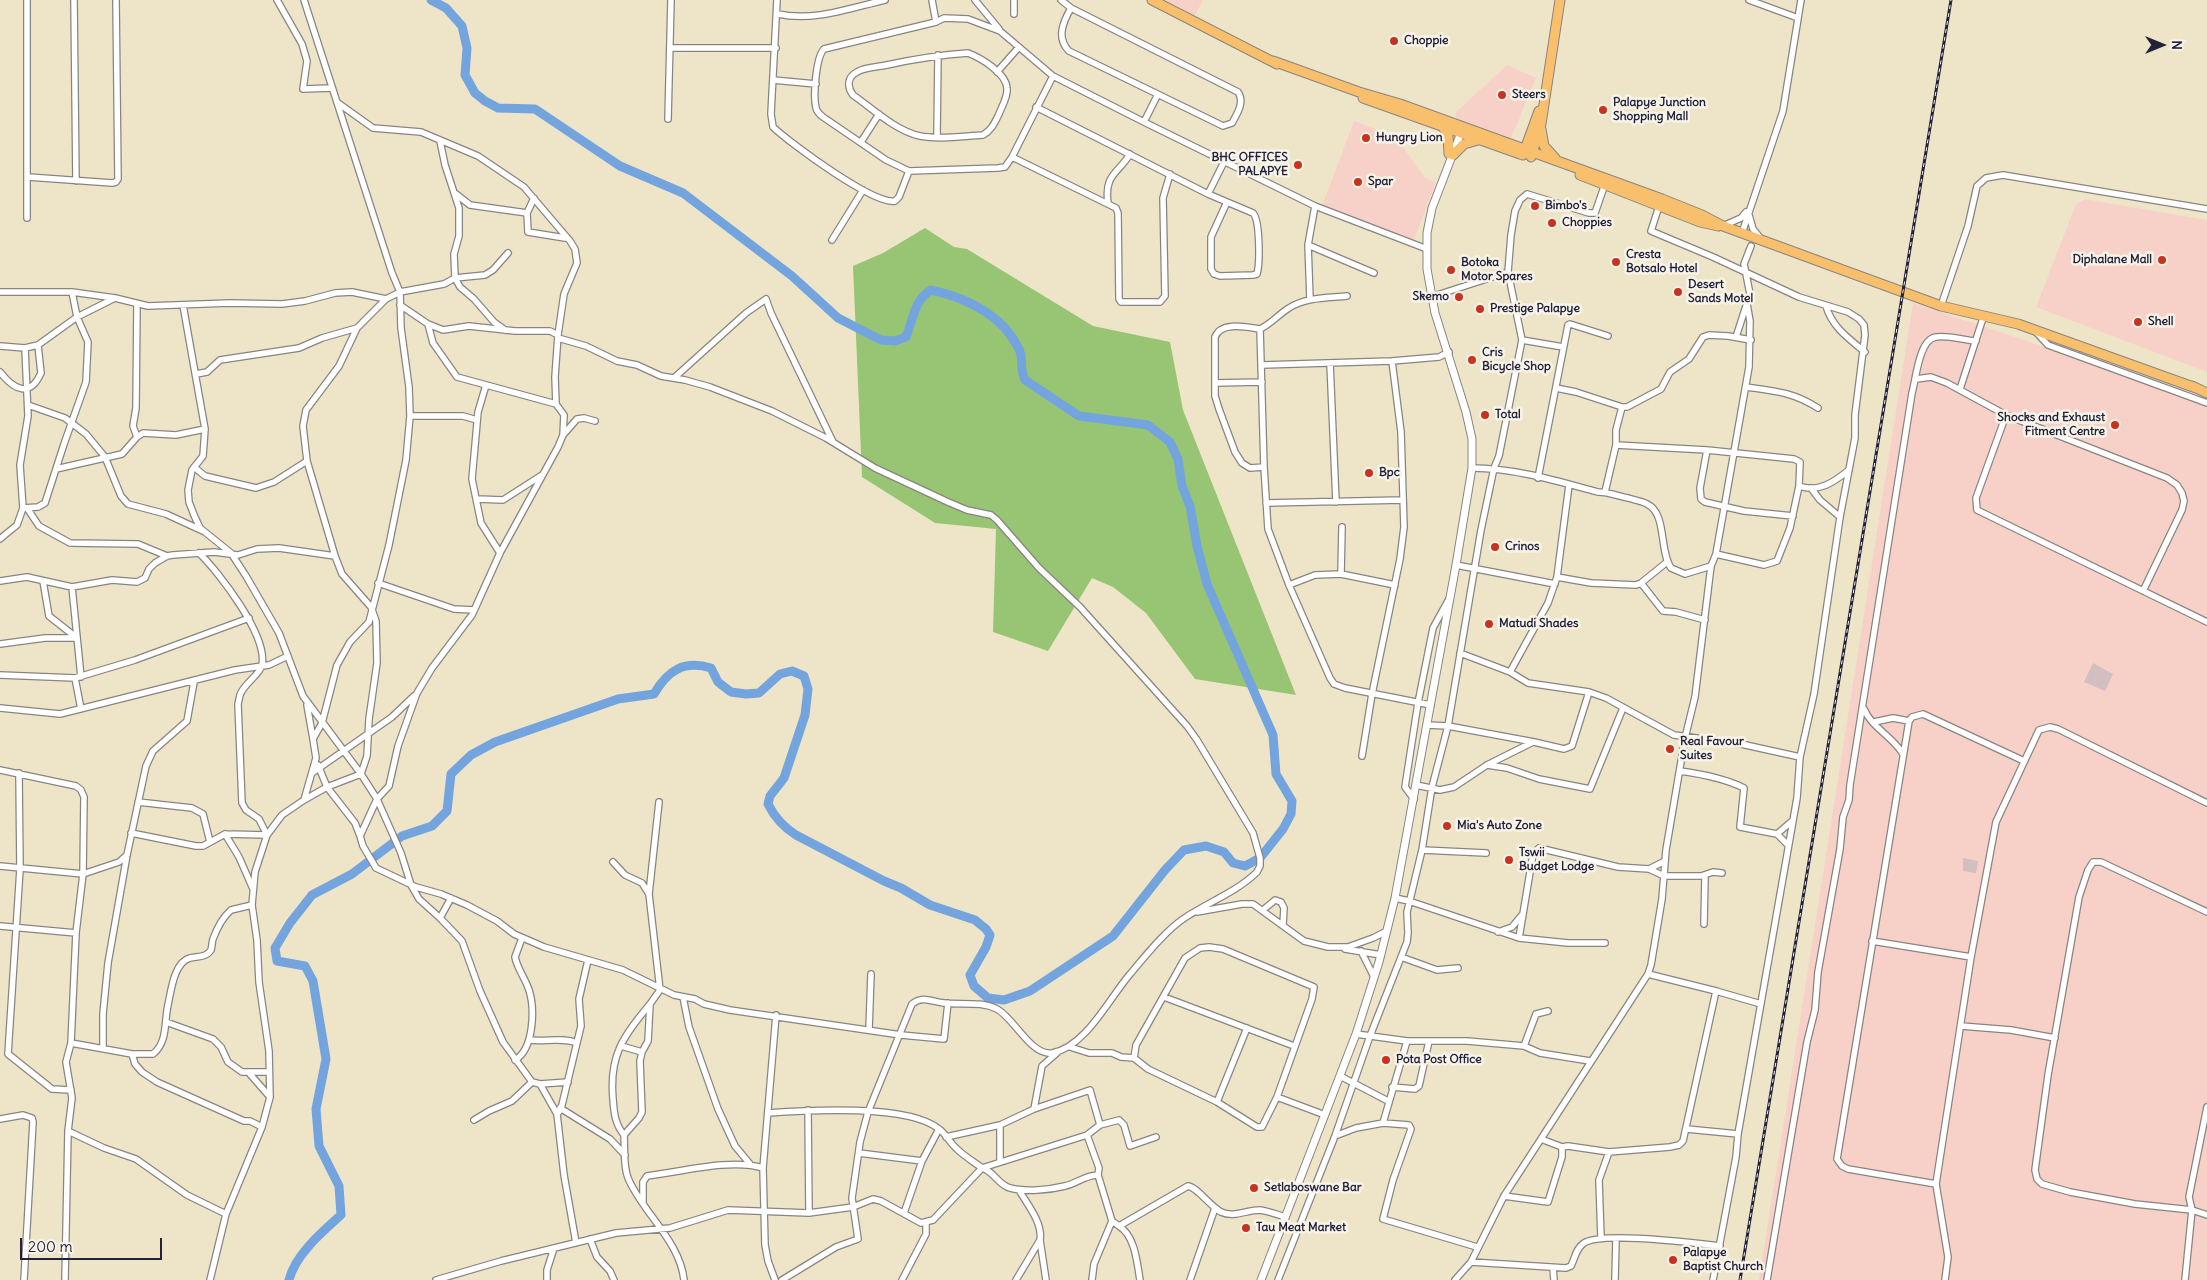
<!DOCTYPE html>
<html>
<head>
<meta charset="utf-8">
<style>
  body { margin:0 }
  #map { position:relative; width:2207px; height:1280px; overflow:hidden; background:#eee5c9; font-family:Delius,sans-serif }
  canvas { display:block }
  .north { position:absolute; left:2137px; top:20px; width:50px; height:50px; -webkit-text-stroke:4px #f7f3e8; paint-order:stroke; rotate:90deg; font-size:14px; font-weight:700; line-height:20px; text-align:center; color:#22223b }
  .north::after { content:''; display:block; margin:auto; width:18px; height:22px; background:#22223b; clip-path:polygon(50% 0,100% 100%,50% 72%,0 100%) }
  .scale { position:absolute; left:20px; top:1238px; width:142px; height:22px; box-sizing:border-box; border:2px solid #22223b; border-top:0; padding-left:6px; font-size:15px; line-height:18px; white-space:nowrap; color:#22223b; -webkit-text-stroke:4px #f7f3e8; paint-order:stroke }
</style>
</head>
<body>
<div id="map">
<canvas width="2207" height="1280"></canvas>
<div class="north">N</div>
<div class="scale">200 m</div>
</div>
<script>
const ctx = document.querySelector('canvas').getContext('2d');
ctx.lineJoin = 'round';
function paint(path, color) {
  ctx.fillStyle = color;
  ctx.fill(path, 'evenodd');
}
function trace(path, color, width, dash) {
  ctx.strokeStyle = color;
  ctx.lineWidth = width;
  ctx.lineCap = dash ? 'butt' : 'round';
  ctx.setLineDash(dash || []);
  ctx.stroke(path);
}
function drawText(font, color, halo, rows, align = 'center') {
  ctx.font = font + ' Delius,sans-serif';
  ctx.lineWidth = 5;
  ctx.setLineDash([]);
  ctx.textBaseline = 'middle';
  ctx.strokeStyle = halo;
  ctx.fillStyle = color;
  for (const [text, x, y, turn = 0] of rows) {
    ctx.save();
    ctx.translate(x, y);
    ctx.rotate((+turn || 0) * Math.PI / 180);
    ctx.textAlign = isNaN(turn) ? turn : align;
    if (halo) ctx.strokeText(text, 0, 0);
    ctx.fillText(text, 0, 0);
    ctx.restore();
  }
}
const built = new Path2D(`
  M1164 0H1203L1194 17Z
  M1507 65 1536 78 1511 138 1456 119V112Z
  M1354 121 1395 136 1425 178 1436 182 1414 240 1322 206Z
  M2085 199 2207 220V372L2036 307 2076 204Z
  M1913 303 2078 358 2167 390 2207 407V1280H1759Z`);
const industrial = new Path2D(`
  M2093 663 2113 674 2105 691 2084 682Z
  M1963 858 1978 861 1976 873 1963 871Z`);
const green = new Path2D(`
  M925 228 954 247 967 249 1093 326 1170 342 1183 410 1296 695 1195 679 1146 613 1113 587 1092 578 1048 651 993 632 996 529 935 523 862 477 853 266 883 253Z`);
const river = new Path2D(`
  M289 1280C295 1255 322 1232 341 1215L339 1186 319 1146 316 1109 326 1059 313 981 305 966 277 961 275 948 290 923 312 895 352 874 402 836 432 826 447 811 451 774 471 755 495 742 618 699 654 694C668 670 684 660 711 668L718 682 731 692 746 694 759 693 780 674 792 671 804 676 808 689 805 715 784 778 770 796 768 804C775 818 783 827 796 835L884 881 901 888 930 905 975 920 986 929 990 935 986 947 970 975 974 986 988 998 1004 1000 1030 991 1113 936 1165 870 1184 850 1206 846 1224 852 1233 863 1245 866 1260 858 1283 829 1291 814 1292 801 1276 774 1273 735 1207 584 1197 546 1190 506 1182 486 1178 459 1170 442 1148 425 1079 416 1025 380C1019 370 1024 359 1019 349 1002 314 967 298 931 290 914 300 913 320 906 337L895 341 881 340 838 318 792 276 683 193 620 166 535 109 498 108 485 101 475 93 465 75 467 48 462 26 446 8 431 0`);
const minor = new Path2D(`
  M27 0V218
  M74 0 76 181
  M277 0 302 44 307 61 303 89 332 88
  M777 0 771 114 773 127C791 144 874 205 895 201L899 197 909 171
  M932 0 936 22
  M975 0 999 29
  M1014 0V14
  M1061 0 1071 8 1238 92C1245 102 1237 114 1232 123L1223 126 1219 124 1069 51C1056 38 1063 22 1071 8
  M1749 0 1798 18
  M778 14C813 22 850 8 885 0
  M670 48H776
  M968 53C981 58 1006 73 1007 88 1008 97 1002 106 999 114 995 122 992 130 983 135 963 136 940 140 920 136 896 131 873 109 853 95 847 87 847 77 857 72 865 67 878 67 887 65 914 59 940 55 968 53Z
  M997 72 1019 47
  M1053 76 1012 157 1005 167 998 168 909 171 886 160 823 117C819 114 817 112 816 108 813 96 816 57 824 49L936 22 944 18 968 19 1000 31 1053 76 1144 122 1315 206 1427 249
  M773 80 816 84
  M338 103 373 128 421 132 478 156 524 187 570 241 575 249 577 263 564 294 558 335 555 377 556 404 564 415 563 435 558 447 500 553 472 615 432 668 417 693 398 746 389 786 377 799 360 836 363 846 376 868 416 887 441 894 467 905 497 921 514 934 544 947 623 970 674 995 695 999 704 1004 730 1010 901 1035 944 1039 948 1003
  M1036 107 1208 194 1253 213C1260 220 1260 263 1257 274L1253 275 1220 276 1214 274 1211 269V237L1227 202
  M668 119 671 0
  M1144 122 1157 96
  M937 137 938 55
  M440 141 445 165 459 208V236L454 254 455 278 460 287 474 299 494 322 505 330
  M861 142 879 114
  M1012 157 1116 208 1118 213 1119 299 1121 302H1160L1165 296 1163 198 1170 174
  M28 177 112 183 116 182 118 179 116 0
  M456 194 470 205 527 213
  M1208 194 1224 162
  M534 198 527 213 528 232 565 238
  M1108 203C1104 174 1118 174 1130 154
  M1660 203 1651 231 1713 257 1799 297 1848 312 1859 319 1864 325 1865 335 1855 415V438L1840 517 1814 694 1800 757 1797 798 1738 1134 1736 1157 1713 1280
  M1749 215 1753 229 1761 239
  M1725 225 1741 218 1746 212
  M1742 233 1783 111 1801 0
  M832 240 863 190
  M1308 245 1374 273
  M0 292H72L115 298 148 306 230 303 282 304 305 301 335 293 352 292 386 299 400 292 444 284 455 278 485 275 493 270 508 253
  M1431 297 1508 272
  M1310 299 1308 245 1315 206
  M183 305 205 429 203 456 192 470 188 490 189 502 194 515 200 528 231 553 246 576 279 633 303 696 361 774 377 799 401 853 411 885 419 899 440 918 462 941 480 991 503 1042 532 1082 540 1084 557 1114 564 1175 576 1243
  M400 305 428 324 433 343 457 377 556 404
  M1826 306C1832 327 1848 338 1865 352
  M1941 306 1968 226 1977 186 1986 178 2003 175 2207 209
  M428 324 443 330 469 326 515 331H550L558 335
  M1260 329 1264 467 1268 529 1289 585 1330 678 1334 684 1345 688 1431 705
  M2035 331 2048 345 2207 403
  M1736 337 1746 306
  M558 338 586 346 617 361 637 365 661 376 685 380 710 387 772 411 826 438 875 468 948 502 967 510 991 515 997 520 1039 568 1080 607 1187 726 1197 740 1253 833 1260 858V866L1257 872C1238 891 1209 902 1186 917 1167 929 1146 955 1131 973 1109 998 1086 1047 1052 1053 1031 1056 1014 1018 997 1009 981 1001 962 1005 944 1003 932 1002 923 995 912 1004L868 1112 860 1142 852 1198 858 1239 836 1247 782 1280
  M1522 340 1563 347
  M0 346 25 348 38 345 77 317 115 298
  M1330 363 1336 502
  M1262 365 1392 361 1439 357 1449 352
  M0 372C14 390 30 398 41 373L38 345
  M196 374 207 372 220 360 299 348 322 338 357 328
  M674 378 746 313 766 299 771 313 833 442
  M1916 379 1931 377 1947 383 2006 415 2167 478 2177 485 2182 493 2184 501 2182 510 2143 591
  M1215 383 1262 382
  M486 385 478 412 472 479 481 523 500 553
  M1746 387C1775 391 1793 392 1818 408
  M1556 388 1576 392 1622 407H1627L1661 389 1670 372 1689 359 1703 337 1709 335 1728 336 1751 340
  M1960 389 1984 315
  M28 405 65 418 86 434 105 457 121 496 128 504 166 514 203 531
  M2006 415 1976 498 1977 510 2207 622
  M410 416H463L477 420
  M563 435 577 419 584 418 595 421
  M137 437 133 426 136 408 137 304
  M1616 445 1707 450 1794 459 1800 462 1799 486C1819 493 1834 482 1849 470
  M1707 450 1700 488 1701 499 1705 502 1744 511 1793 516
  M194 467 205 476 256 488 274 482 307 461
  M1264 467 1250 468 1242 463 1235 452 1219 409 1215 396V337C1221 321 1246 327 1260 329 1271 324 1279 314 1289 308 1306 297 1328 298 1347 296
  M1472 468C1514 468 1557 481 1598 492 1608 492 1618 496 1628 498 1634 500 1642 501 1647 504 1667 513 1659 551 1671 568L1685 574 1711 566
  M56 469 122 454 137 437 143 433 176 435 205 429
  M1538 478 1568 325 1570 324 1608 336
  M1811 488 1820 500 1840 517
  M1605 492 1616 445V430L1622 407
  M477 499 503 500 542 475
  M1266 503 1403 500
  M23 508 38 507 45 503 64 444 86 382 88 342 77 317 72 292
  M27 508 39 526 70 543 138 544 167 556
  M0 539 17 525 23 508 20 465 28 416 25 348
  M199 553C219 572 268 636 262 665 260 675 244 683 240 695L238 704 242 803 246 810 259 819 267 835
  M1716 554 1764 565 1777 561 1790 528 1799 486
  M1456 565 1555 584
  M1341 574 1342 527
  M1557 577 1591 583 1636 585 1641 583 1667 562
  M0 581 27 577 72 587 112 580 137 582 145 578 149 569 155 563 167 556 173 555 214 552 238 555 257 549 279 548 335 556
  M43 581 49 616 77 638
  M378 583 454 609 474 610
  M1641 583 1663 611 1676 612 1705 620
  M1289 585 1315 575 1341 574 1395 585
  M72 587 81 677
  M0 644 45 638H77
  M1460 653 1510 672 1528 683 1589 692 1606 698 1674 735 1741 744 1800 757
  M1510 672 1548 603 1557 577 1569 485
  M0 675 75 678 135 660 249 618
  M75 678 81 709
  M307 705 313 739
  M0 708 60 714 235 670 269 665 288 656
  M1864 709C1871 727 1893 737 1903 754
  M1874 722 1893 718 1909 721
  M1427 725 1448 726 1534 742 1564 749 1572 746 1589 692
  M1362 756 1372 694 1400 559 1404 527 1401 432 1392 361
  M318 765 327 787 355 823 360 836
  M1487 765 1507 768 1539 779 1590 789 1623 708
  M0 770 76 786 81 790 84 797 83 874 76 933 71 1043 66 1062 72 1098 68 1131 65 1280
  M1680 771C1702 774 1724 778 1744 788L1740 827 1777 834 1788 845
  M19 773 20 869 8 1054 52 1089 71 1090
  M312 773 392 717 414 696
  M1416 785 1440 790 1454 787 1487 765 1533 742
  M1414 799 1405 787 1418 703 1433 628 1449 599
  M304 800 327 787 361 774 367 756 369 719 377 663 376 621 371 607 342 574 335 556 307 461 303 426 306 410 339 366 357 328 386 299
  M138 802 192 808 203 814 210 842
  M659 802 649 894 660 990 650 1004 648 1041 642 1052 640 1061 642 1112 639 1118 624 1135C625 1148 623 1166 628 1178 642 1212 680 1241 684 1280
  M131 833 196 846H203L225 834 267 835
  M225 834 239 857 253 889
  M1777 834 1791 822
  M1422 850 1486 853
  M613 862 625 875 642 883 649 894
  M0 866 83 874 119 862 127 855
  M1649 869 1665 861
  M1395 898 1409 901 1519 938 1568 943H1605
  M1263 910 1275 900 1281 902 1284 908 1283 925
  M1197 912 1242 904H1253L1304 941 1328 947H1348L1373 938 1387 931
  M2207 912 2101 862H2093L2088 870 2079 897 2048 1075 2035 1170 2037 1179 2042 1184 2070 1192 2135 1204 2192 1210 2207 1215
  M440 918 451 898
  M1704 924 1705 876
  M0 926 76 933
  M1498 932 1512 927 1522 915
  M1519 938 1533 854 1539 848 1618 867 1649 869 1664 876H1701L1713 872 1722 873
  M1872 941 1971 957
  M1345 949 1381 955
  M1361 951 1374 977
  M1401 957 1437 970 1458 968
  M1716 991 1761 1004
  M683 997 689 1027 718 1109 735 1146 750 1164
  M1164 997 1294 1046
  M166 1022 213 1039 221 1047 228 1062 242 1072H269
  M1961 1026 2011 1030 2055 1038
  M869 1030 871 974
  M1356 1034 1407 1041H1467L1524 1046 1540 1053 1590 1061
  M530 1040C544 1042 563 1037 577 1043
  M1407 1041 1383 1123 1409 1125 1411 1129 1393 1180 1383 1219 1477 1247
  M71 1043 132 1054 135 1064 142 1072 157 1082 244 1121H250L262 1127
  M621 1046 642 1052
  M1524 1046 1536 1014 1548 1011
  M103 1047V1014L108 963 127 855 146 766 153 751 187 721 194 682
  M1070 1047 1089 1053H1112L1121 1057 1134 1058 1148 1069 1217 1102 1257 1127H1262L1277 1097 1312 999 1314 987 1223 949 1209 947 1200 948 1185 958 1136 1045 1134 1058
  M132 1054H153C168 1042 164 1022 168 1005 171 991 174 962 190 958 197 956 206 958 211 950 212 947 212 942 213 939 217 928 222 918 231 910L252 905
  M515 1060C534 1049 535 1009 529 990 525 978 517 968 515 957L522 938
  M249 1073 270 1097
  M1340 1076 1388 1101
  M540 1084 568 1082
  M1392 1087 1415 1089 1419 1086 1429 1041
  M1277 1097 1325 1115
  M1217 1102 1247 1028
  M560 1108 610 1139 625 1155
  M1034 1109 1042 1066 1058 1052
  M808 1110 809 1213
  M768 1113C807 1110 909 1104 939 1129 946 1134 950 1143 957 1149 964 1156 974 1162 982 1168L1087 1135 1100 1125 1119 1120 1124 1125 1130 1146 1156 1137
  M557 1114 561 1109 581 1026 579 999 588 960
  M0 1119 23 1115 32 1118 33 1122 24 1280
  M474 1120 489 1111 512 1101 532 1082
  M1000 1125V1162
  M1687 1129 1738 1134
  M68 1131 104 1148 136 1159 187 1195 226 1214
  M624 1135C615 1124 614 1113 613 1099 609 1055 623 1037 650 1004
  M1087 1135 1099 1168 1098 1175
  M1335 1136 1356 1128 1383 1123
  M946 1137 1000 1125 1034 1109 1090 1090 1100 1125
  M1541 1139 1562 1147 1568 1146 1609 1152 1670 1147 1679 1145 1683 1141 1716 991 1648 974
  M859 1153 922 1161
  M1936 1184 1848 1169 1842 1166 1837 1159 1909 721 1912 717 1923 714 2024 761
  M1504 1196 1548 1202 1562 1157V1147
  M643 1202V1182L647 1176C681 1172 731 1158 763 1168
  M904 1213 922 1161 939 1129
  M1119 1226C1135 1236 1137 1262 1140 1280
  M1601 1238 1599 1180 1609 1152
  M590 1239 597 1257 610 1271 614 1280
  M1040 1240 1046 1280
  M1471 1262 1566 1268 1571 1266C1575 1258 1576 1248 1584 1243 1602 1231 1695 1243 1720 1246
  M1553 1268 1554 1280
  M210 1280 226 1214 262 1127 270 1097 269 1051 259 982 257 940 252 905 255 872 267 835 282 815 304 800 316 758 313 739 322 723 337 665 350 642 369 622 389 545 406 460 410 416 409 387 401 328 400 292 392 273 304 0
  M436 1280 501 1261 616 1233 670 1228 728 1210 809 1213 853 1207 873 1199 881 1201 921 1223 933 1220 982 1168C994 1171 998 1185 1010 1188 1026 1192 1049 1190 1065 1186 1077 1183 1086 1175 1098 1175L1112 1221 1119 1226 1188 1186C1197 1187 1210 1206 1221 1212 1234 1218 1246 1210 1260 1210 1268 1211 1278 1215 1286 1217
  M547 1280V1270L554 1248
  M775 1280 768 1261 765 1245 763 1168 776 1015
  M902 1280 926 1234V1223
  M1016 1280 1040 1240C1043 1223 1027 1204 1019 1190
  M1092 1280 1094 1264 1112 1221
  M1190 1280 1215 1208
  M1278 1280 1335 1136 1370 1036 1407 942 1408 933 1407 912 1422 850 1432 787 1448 726 1481 530 1494 468 1499 456 1522 340 1508 272 1511 235 1515 211 1520 200 1527 194 1589 213H1595L1605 184
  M1455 1280 1471 1262 1504 1196 1648 974 1651 965 1662 899 1666 850 1685 738 1695 697 1711 566 1716 554 1749 367 1750 321 1747 304 1750 294 1744 264 1751 246
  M1615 1280 1616 1239
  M1767 1280 1807 1042 1815 1010 1818 972 1840 849 1843 817 1849 800 1850 785 1912 393C1916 379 1919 339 1936 337 1948 335 1963 340 1976 341
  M1945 1280 1948 1257 1936 1184 1971 957 1996 822 2039 730 2050 727 2058 729 2207 803
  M2185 1280 2192 1210 2189 1197 2207 1107`);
const tertiary = new Path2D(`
  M1261 1280 1356 1034 1379 962 1395 898 1456 565 1472 468V439L1466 412 1435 313 1427 269V233L1432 208 1462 130`);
const trunk = new Path2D(`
  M1152 0 1277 64
  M1273 61 1359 92 1400 104 1662 199 1702 215 1723 226 1941 306 2018 324 2196 388
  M1363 98 1520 154
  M1443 127 1448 135 1449 154
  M1541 129 1544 146 1555 158
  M1453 155 1464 144 1478 140
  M1523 155 1539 111
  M1531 157 1541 124 1560 0
  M1580 175 1700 222 1718 226
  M2192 386 2207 393`);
const rail = new Path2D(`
  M1740 1280 1951 0`);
const markers = [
  [1394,41,5,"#c8321e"],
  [1502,95,5,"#c8321e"],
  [1603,110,5,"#c8321e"],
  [1366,138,5,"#c8321e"],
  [1298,165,5,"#c8321e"],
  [1358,182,5,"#c8321e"],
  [1535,206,5,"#c8321e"],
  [1552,223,5,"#c8321e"],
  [2162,260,5,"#c8321e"],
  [1616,262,5,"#c8321e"],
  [1451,270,5,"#c8321e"],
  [1678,292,5,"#c8321e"],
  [1459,297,5,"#c8321e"],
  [1480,309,5,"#c8321e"],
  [2138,322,5,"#c8321e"],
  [1472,360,5,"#c8321e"],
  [1485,415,5,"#c8321e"],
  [2115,425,5,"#c8321e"],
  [1369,473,5,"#c8321e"],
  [1495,547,5,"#c8321e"],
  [1489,624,5,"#c8321e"],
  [1670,749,5,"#c8321e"],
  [1447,826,5,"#c8321e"],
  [1509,860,5,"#c8321e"],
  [1386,1060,5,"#c8321e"],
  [1254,1188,5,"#c8321e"],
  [1246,1228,5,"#c8321e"],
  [1673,1260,5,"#c8321e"]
];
const poiNames = [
  ["Choppie",1404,41],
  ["Steers",1512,95],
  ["Palapye Junction",1613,103],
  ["Shopping Mall",1613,117],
  ["Hungry Lion",1376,138],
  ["BHC OFFICES",1288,158,"right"],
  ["PALAPYE",1288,172,"right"],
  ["Spar",1368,182],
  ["Bimbo's",1545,206],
  ["Choppies",1562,223],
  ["Cresta",1626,255],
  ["Botsalo Hotel",1626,269],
  ["Diphalane Mall",2152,260,"right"],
  ["Botoka",1461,263],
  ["Motor Spares",1461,277],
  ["Desert",1688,285],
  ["Sands Motel",1688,299],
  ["Skemo",1449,297,"right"],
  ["Prestige Palapye",1490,309],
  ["Shell",2148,322],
  ["Cris",1482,353],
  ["Bicycle Shop",1482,367],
  ["Total",1495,415],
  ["Shocks and Exhaust",2105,418,"right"],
  ["Fitment Centre",2105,432,"right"],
  ["Bpc",1379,473],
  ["Crinos",1505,547],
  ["Matudi Shades",1499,624],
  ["Real Favour",1680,742],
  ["Suites",1680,756],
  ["Mia's Auto Zone",1457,826],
  ["Tswii",1519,853],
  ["Budget Lodge",1519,867],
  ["Pota Post Office",1396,1060],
  ["Setlaboswane Bar",1264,1188],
  ["Tau Meat Market",1256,1228],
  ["Palapye",1683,1253],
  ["Baptist Church",1683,1267]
];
paint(built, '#f7d1c8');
paint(industrial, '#d2bfc0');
paint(green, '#98c573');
trace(river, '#74a4de', 9);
trace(minor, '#888482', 8);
trace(tertiary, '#888482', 9);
trace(trunk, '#888482', 11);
trace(minor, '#fff', 5.5);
trace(tertiary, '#fff', 7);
trace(trunk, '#f8bf6c', 9);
trace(rail, '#22223b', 3);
trace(rail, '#f7f3e8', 1, [4]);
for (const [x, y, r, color] of markers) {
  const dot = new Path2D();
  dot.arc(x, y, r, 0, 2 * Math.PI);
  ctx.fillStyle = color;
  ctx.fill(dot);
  trace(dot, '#f7f3e8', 2);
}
drawText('bold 12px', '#22223b', '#f7f3e8', poiNames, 'left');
</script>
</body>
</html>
